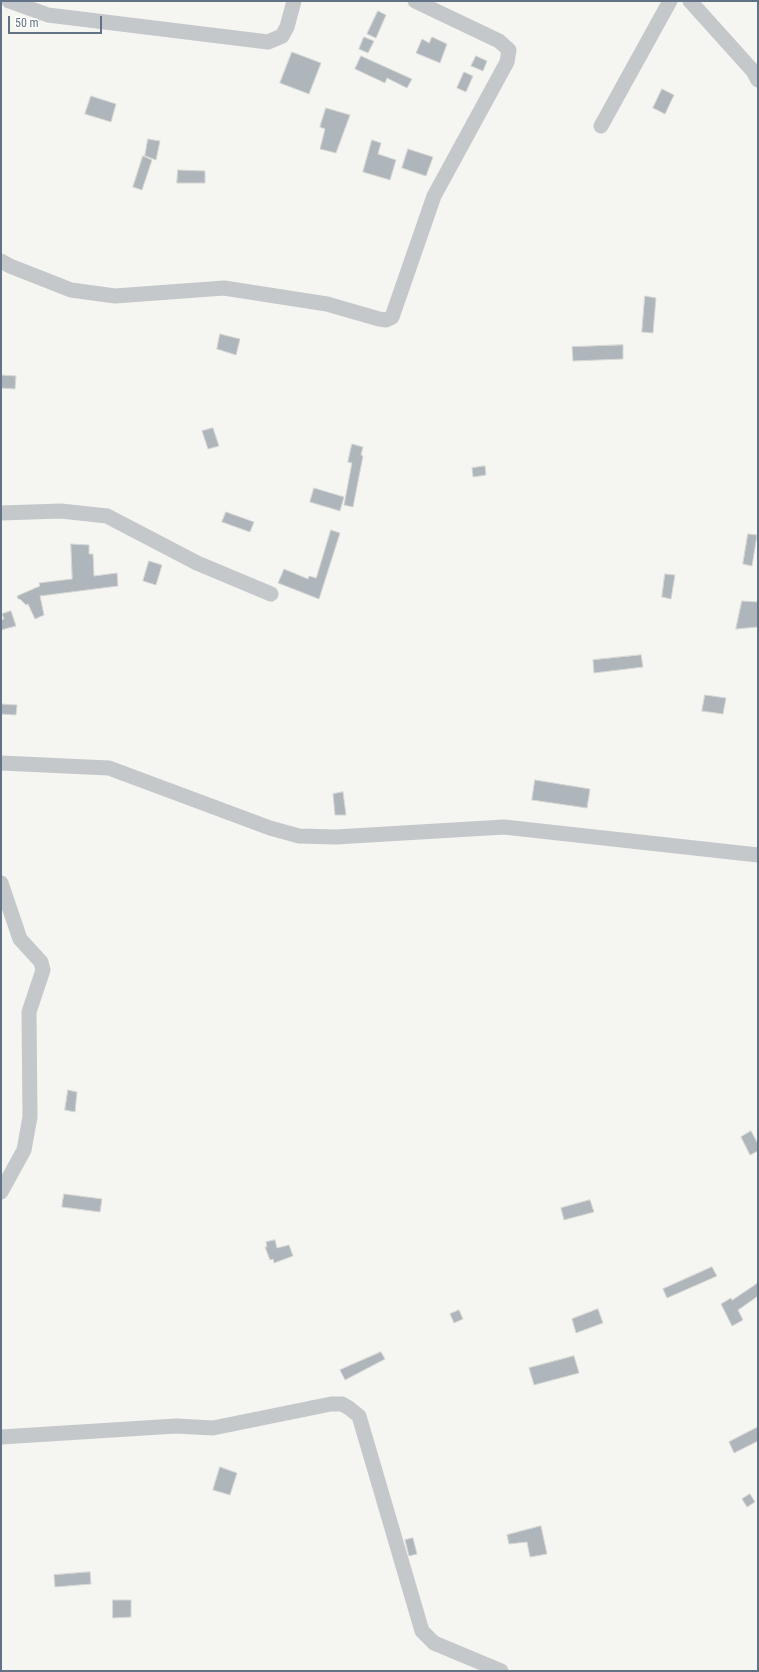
<!DOCTYPE html>
<html>
<head>
<meta charset="utf-8">
<style>
  body { margin:0 }
  #map { position:relative; width:759px; height:1672px; overflow:hidden; background:#f5f5f1; font-family:"Roboto Condensed",sans-serif }
  canvas { display:block }
  .frame { position:absolute; inset:0; border:2px solid #617385; pointer-events:none }
  .scale { position:absolute; left:8px; top:16px; width:94px; height:18px; box-sizing:border-box; border:2px solid #617385; border-top:0; padding-left:5px; font-size:12px; line-height:14px; white-space:nowrap; color:#617385; -webkit-text-stroke:3px #fff; paint-order:stroke }
</style>
</head>
<body>
<div id="map">
<canvas width="759" height="1672"></canvas>
<div class="frame"></div>
<div class="scale">50 m</div>
</div>
<script>
const ctx = document.querySelector('canvas').getContext('2d');
ctx.lineJoin = 'round';
function paint(path, color) {
  ctx.fillStyle = color;
  ctx.fill(path, 'evenodd');
}
function trace(path, color, width, dash) {
  ctx.strokeStyle = color;
  ctx.lineWidth = width;
  ctx.lineCap = dash ? 'butt' : 'round';
  ctx.setLineDash(dash || []);
  ctx.stroke(path);
}
const building = new Path2D(`
  M378 11 386 15 376 38 367 34Z
  M364 37 374 41 368 53 359 49Z
  M432 37 447 44 440 63 416 53 422 39 429 43Z
  M292 52 321 63 309 94 280 83Z
  M361 56 412 79 407 88 387 78 385 83 355 69Z
  M476 56 487 61 483 71 471 66Z
  M464 72 473 76 466 92 457 88Z
  M662 89 674 95 665 114 653 108Z
  M91 96 116 104 111 122 85 114Z
  M326 108 350 115 336 153 320 149 325 129 320 127Z
  M148 139 160 141 156 160 145 156Z
  M372 140 381 143 378 154 396 160 390 180 363 172Z
  M408 149 433 157 426 176 402 168Z
  M143 156 152 160 142 190 133 187Z
  M178 170 205 171V183H177Z
  M645 296 656 298 653 333 642 332Z
  M220 334 240 339 236 355 217 349Z
  M623 345V359L573 361 572 347Z
  M1 375 16 376 15 389 1 388Z
  M213 428 219 446 208 449 202 431Z
  M352 444 363 447 361 455 363 456 353 507 344 505 352 463 348 462Z
  M485 466 486 475 473 477 472 468Z
  M314 488 344 497 340 511 310 502Z
  M226 512 254 522 250 532 222 522Z
  M331 530 340 533 319 599 278 583 284 569 308 579 309 576 316 578Z
  M748 534 757 535 752 566 743 564Z
  M71 544 89 545V554H93L94 576 117 573 118 586 40 596 44 615 35 619 28 604 26 605 20 599H18L17 596 40 586 39 583 72 579Z
  M149 561 162 565 156 585 143 581Z
  M665 574 675 575 671 599 662 597Z
  M742 601 758 602V627L736 629Z
  M11 611 16 626 1 630V620L4 619 2 614Z
  M641 655 643 667 594 673 593 660Z
  M705 695 726 698 723 714 702 711Z
  M1 704 17 705 16 715 1 714Z
  M535 780 590 789 587 808 532 800Z
  M343 792 346 815H335L333 794Z
  M68 1090 77 1092 75 1112 65 1110Z
  M751 1131 758 1144V1151L750 1155 741 1137Z
  M64 1194 102 1199 100 1212 62 1207Z
  M590 1200 594 1212 564 1220 561 1208Z
  M275 1240 277 1248 289 1245 293 1256 274 1263 273 1259 270 1260 265 1247H267L266 1242Z
  M712 1267 717 1276 667 1298 663 1289Z
  M758 1283V1296L738 1310 743 1320 732 1326 721 1304 731 1298 732 1300Z
  M598 1309 603 1323 576 1333 572 1319Z
  M459 1310 463 1319 454 1323 450 1314Z
  M381 1352 385 1359 345 1380 340 1370Z
  M574 1356 579 1373 534 1385 529 1368Z
  M758 1427V1441L734 1453 729 1442Z
  M220 1467 237 1473 230 1495 213 1490Z
  M750 1494 755 1502 747 1507 742 1499Z
  M541 1526 547 1554 530 1557 527 1542 509 1544 507 1535Z
  M413 1538 417 1554 409 1556 405 1540Z
  M90 1572 91 1584 55 1587 54 1575Z
  M113 1600H131V1617L113 1618Z`);
const minor = new Path2D(`
  M9 1 48 15 268 42 282 36 287 27 294 1
  M690 1 753 71 758 80
  M601 126 670 1
  M1 261 10 266 71 290 115 296 224 288 327 304 379 319 386 320 392 317 434 196 507 62 509 50 499 41 415 1
  M1 513 61 511 107 516 197 563 271 594
  M1 763 109 768 270 828 299 836 336 837 504 827 758 855
  M1 883 20 939 41 962 43 970 29 1012 30 1117 24 1150 1 1192
  M1 1437 176 1426 213 1428 331 1404H342L349 1408 359 1416 422 1631 434 1643 501 1671`);
paint(building, '#aeb6bc');
trace(building, '#d6d7d4', 1);
trace(minor, '#c4c8cb', 15);
</script>
</body>
</html>
